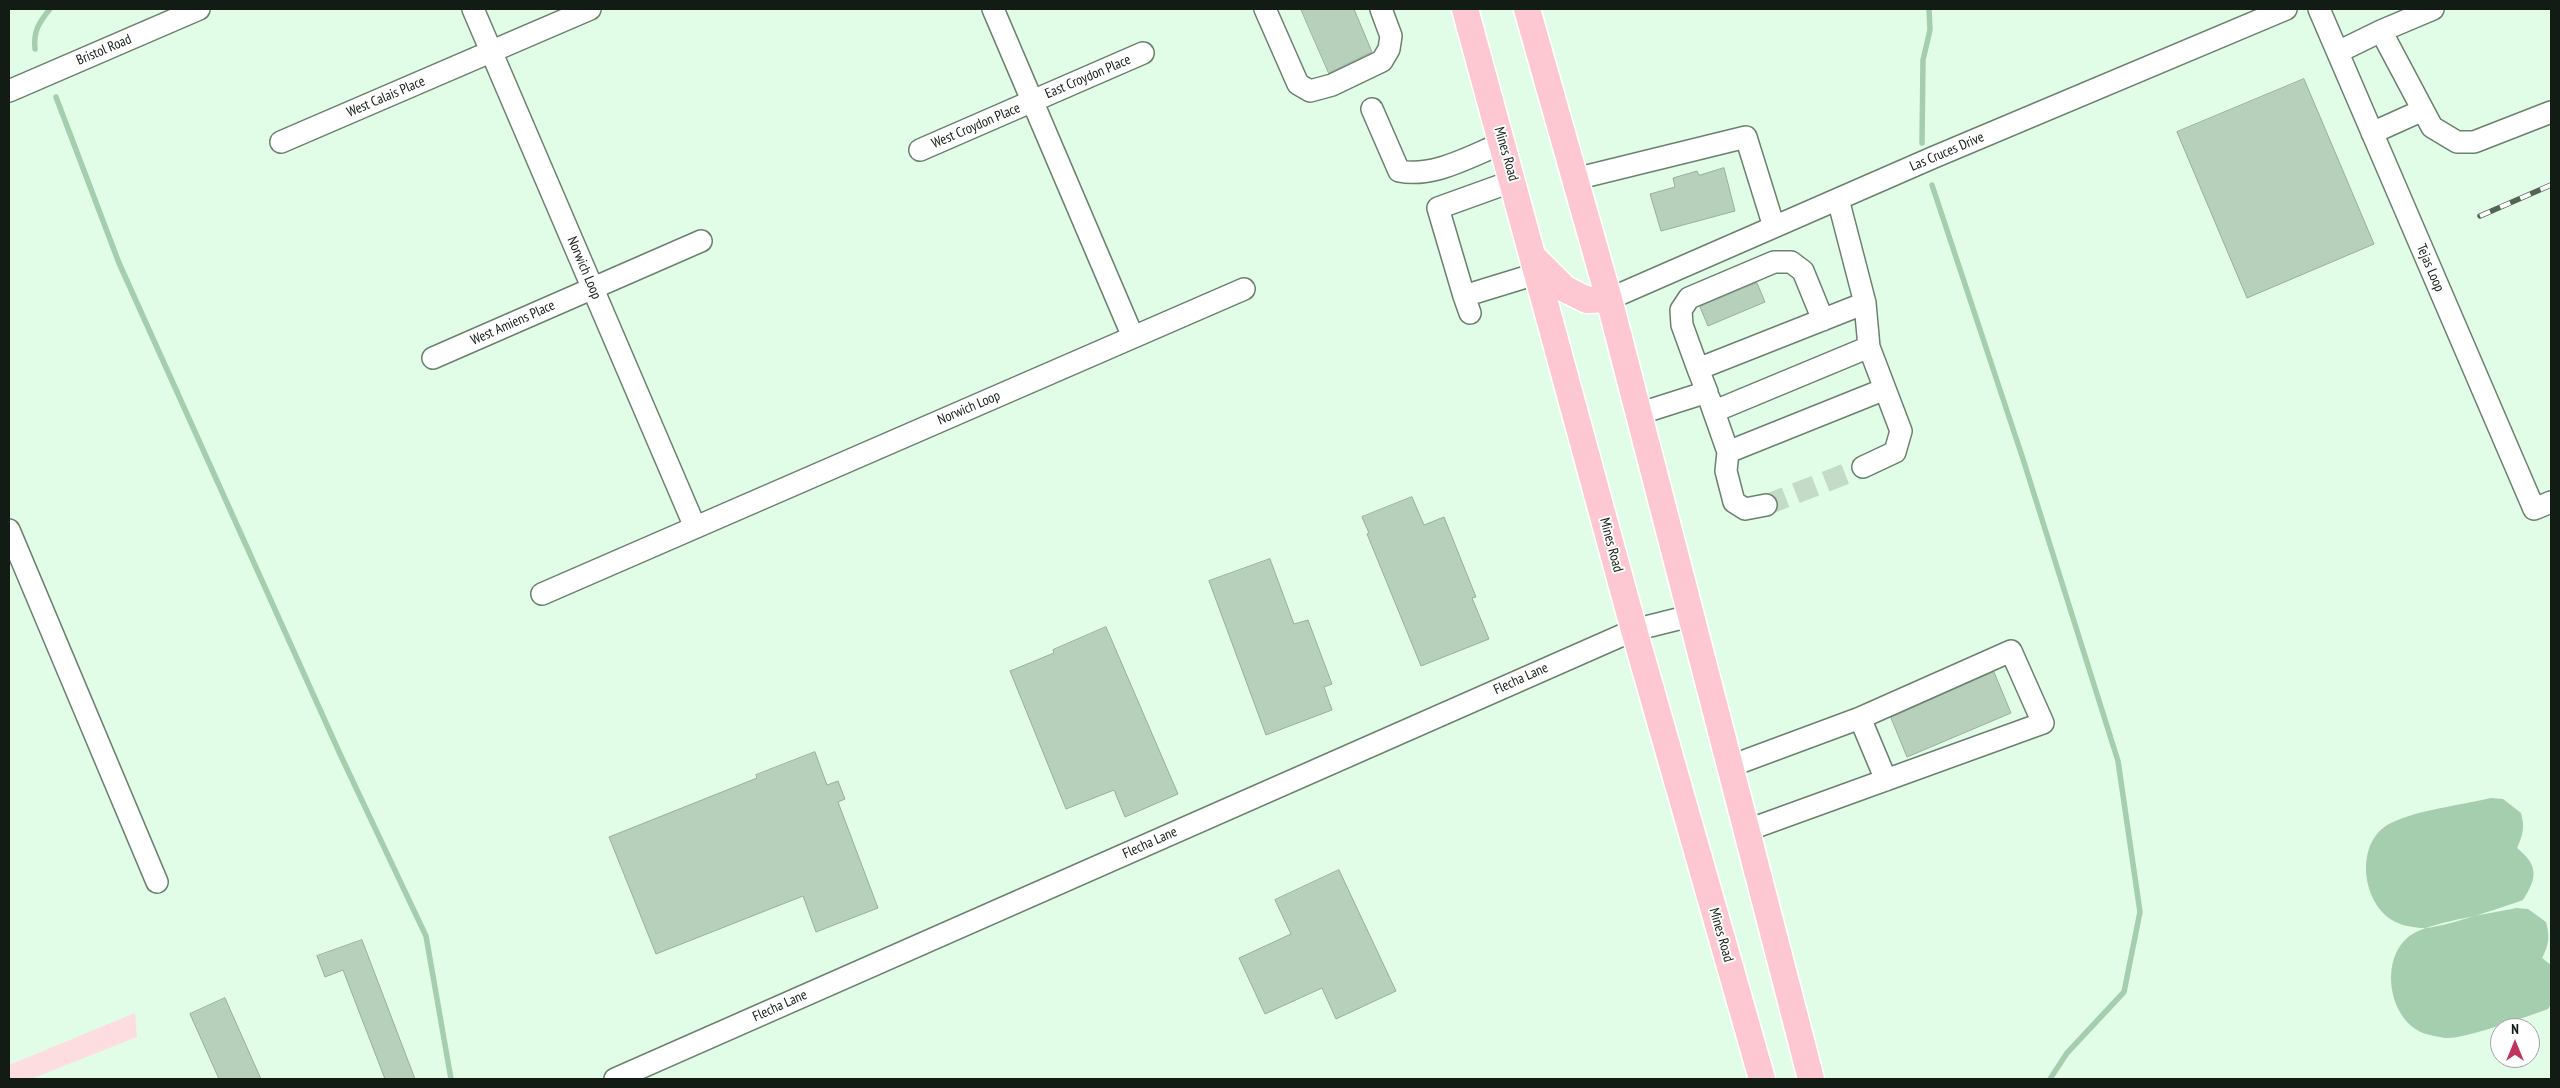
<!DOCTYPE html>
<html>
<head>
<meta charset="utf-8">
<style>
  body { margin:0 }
  #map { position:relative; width:2560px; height:1088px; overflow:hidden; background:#e2fde7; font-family:"PT Sans Narrow",sans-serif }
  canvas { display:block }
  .frame { position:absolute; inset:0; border:10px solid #121c14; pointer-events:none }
  .north { position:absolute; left:2490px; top:1018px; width:50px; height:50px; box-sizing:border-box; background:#fff; border:1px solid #a0a4a1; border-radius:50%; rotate:0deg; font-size:14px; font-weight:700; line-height:20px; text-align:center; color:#121c14 }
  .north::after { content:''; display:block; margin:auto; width:18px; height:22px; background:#c2335c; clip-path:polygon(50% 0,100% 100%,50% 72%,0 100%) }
</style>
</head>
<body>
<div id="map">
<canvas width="2560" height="1088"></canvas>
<div class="frame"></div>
<div class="north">N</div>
</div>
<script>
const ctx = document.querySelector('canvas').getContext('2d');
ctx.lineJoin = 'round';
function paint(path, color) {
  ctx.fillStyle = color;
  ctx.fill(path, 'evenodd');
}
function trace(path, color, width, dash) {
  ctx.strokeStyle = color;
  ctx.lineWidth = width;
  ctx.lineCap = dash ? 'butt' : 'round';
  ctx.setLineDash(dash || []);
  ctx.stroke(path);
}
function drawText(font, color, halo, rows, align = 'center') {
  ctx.font = font + ' "PT Sans Narrow",sans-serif';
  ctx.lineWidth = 4;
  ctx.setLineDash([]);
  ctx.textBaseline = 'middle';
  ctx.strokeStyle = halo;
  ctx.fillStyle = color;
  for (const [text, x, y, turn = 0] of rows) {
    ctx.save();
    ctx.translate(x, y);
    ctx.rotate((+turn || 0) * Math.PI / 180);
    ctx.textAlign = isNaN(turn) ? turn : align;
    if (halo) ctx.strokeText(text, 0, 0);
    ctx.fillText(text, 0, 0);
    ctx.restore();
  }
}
const green = new Path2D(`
  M135 1013 137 1037 31 1079H9V1065Z`);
const water = new Path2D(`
  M2491 798 2503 799 2521 813C2525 827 2523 835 2517 848 2538 865 2538 877 2523 900 2503 907 2437 930 2420 928 2413 927 2404 926 2398 923 2361 908 2353 841 2391 823 2417 810 2462 805 2491 798Z
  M2516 908 2528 909 2546 922C2550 937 2549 945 2542 958L2551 965V1004L2548 1009C2528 1016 2462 1040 2445 1038 2439 1037 2429 1035 2423 1033 2386 1018 2378 951 2416 932 2439 921 2488 914 2516 908Z`);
const stream = new Path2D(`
  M35 49C33 32 39 22 50 9
  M56 97 119 263 340 754 426 936 451 1079
  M1922 143 1923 60 1930 30 1929 9
  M1932 185 2023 459 2118 761 2140 912 2124 992 2067 1053 2050 1079`);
const building = new Path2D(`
  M1301 9H1354L1372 52 1329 73Z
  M2304 79 2374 244 2247 298 2177 132Z
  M1724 168 1735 211 1661 231 1650 194 1675 187 1673 178 1697 171 1699 175Z
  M1757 283 1765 302 1708 326 1700 307Z
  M1412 497 1424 525 1444 517 1476 597 1472 598 1489 639 1421 666 1367 534 1369 533 1362 517Z
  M1270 559 1294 624 1308 620 1332 684 1324 687 1332 710 1266 735 1209 581Z
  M1106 627 1178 794 1125 817 1114 790 1066 809 1010 671 1054 653 1053 650Z
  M1994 672 2011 713 1907 757 1891 718Z
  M815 752 827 785 838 781 845 799 838 802 878 908 816 932 803 896 656 954 609 837 757 778 756 775Z
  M1339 870 1396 991 1336 1019 1322 988 1265 1014 1239 958 1291 934 1275 900Z
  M362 940 415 1079H385L343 970 325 977 317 956Z
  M225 998 261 1079H219L190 1014Z`);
const minorTunnel = new Path2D(`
  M1766 505 1863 467`);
const minor = new Path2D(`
  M473 9 695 527
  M993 9 1133 337
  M1265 9 1298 84 1310 91 1332 85 1382 61 1389 49 1391 36 1381 9
  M2319 9 2534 509 2551 502
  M2433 9 2381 31 2432 127 2457 142H2474L2551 112
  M2338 52 2381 31
  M9 91 199 9
  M1372 109 1399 171C1434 178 1470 156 1503 143
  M2372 133 2423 110
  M281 142 590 9
  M920 150 1143 53
  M1575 179 1746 137 1774 227
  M1513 181 1438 208 1464 296 1539 273
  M1464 296 1470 313
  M1609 299 1932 158 2286 9
  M1865 303 1869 347
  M433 358 701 241
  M1698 369 1682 325 1681 310 1689 298 1774 262H1791L1803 271 1823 320
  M1709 398 1728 452 1726 471 1734 502 1745 509 1766 505
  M1715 411 1869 347 1885 389 1728 452
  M1638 414 1707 392 1698 369 1865 303 1838 199
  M1863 467 1895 452 1901 431 1885 389
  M9 530 157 882
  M542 594 1244 289
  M1860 718 1886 780
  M1728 767 1860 718 2011 651 2043 723 1745 831
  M615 1079 1634 630 1690 616`);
const major = new Path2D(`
  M1465 9 1634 630 1762 1079
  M1527 9 1609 299 1811 1079
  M1536 260 1565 289 1587 300 1609 299`);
const rail = new Path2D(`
  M2480 216 2551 185`);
const streetNames = [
  ["Bristol Road",104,50,-23],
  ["East Croydon Place",1088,77,-23],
  ["West Calais Place",386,97,-23],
  ["West Croydon Place",976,126,-23],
  ["Las Cruces Drive",1947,152,-23],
  ["Mines Road",1506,154,74],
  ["Norwich Loop",584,268,67],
  ["Tejas Loop",2430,268,67],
  ["West Amiens Place",513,323,-24],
  ["Norwich Loop",969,408,-23],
  ["Mines Road",1611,545,75],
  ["Flecha Lane",1521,679,-24],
  ["Flecha Lane",1150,843,-24],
  ["Mines Road",1721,935,74],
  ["Flecha Lane",780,1006,-24]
];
paint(green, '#fedde1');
paint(water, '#a4cead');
trace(stream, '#a4cead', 5.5);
paint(building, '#b6d0bb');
trace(building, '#97af9b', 1);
trace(minorTunnel, '#c3dbc7', 21, [21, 11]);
trace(minor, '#6a816e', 24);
trace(major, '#fff', 29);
trace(minor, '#fff', 21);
trace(major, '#fdc8d1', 26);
trace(rail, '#536356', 5.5);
trace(rail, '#fff', 4, [11]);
drawText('14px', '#121c14', '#fff', streetNames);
</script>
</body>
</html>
